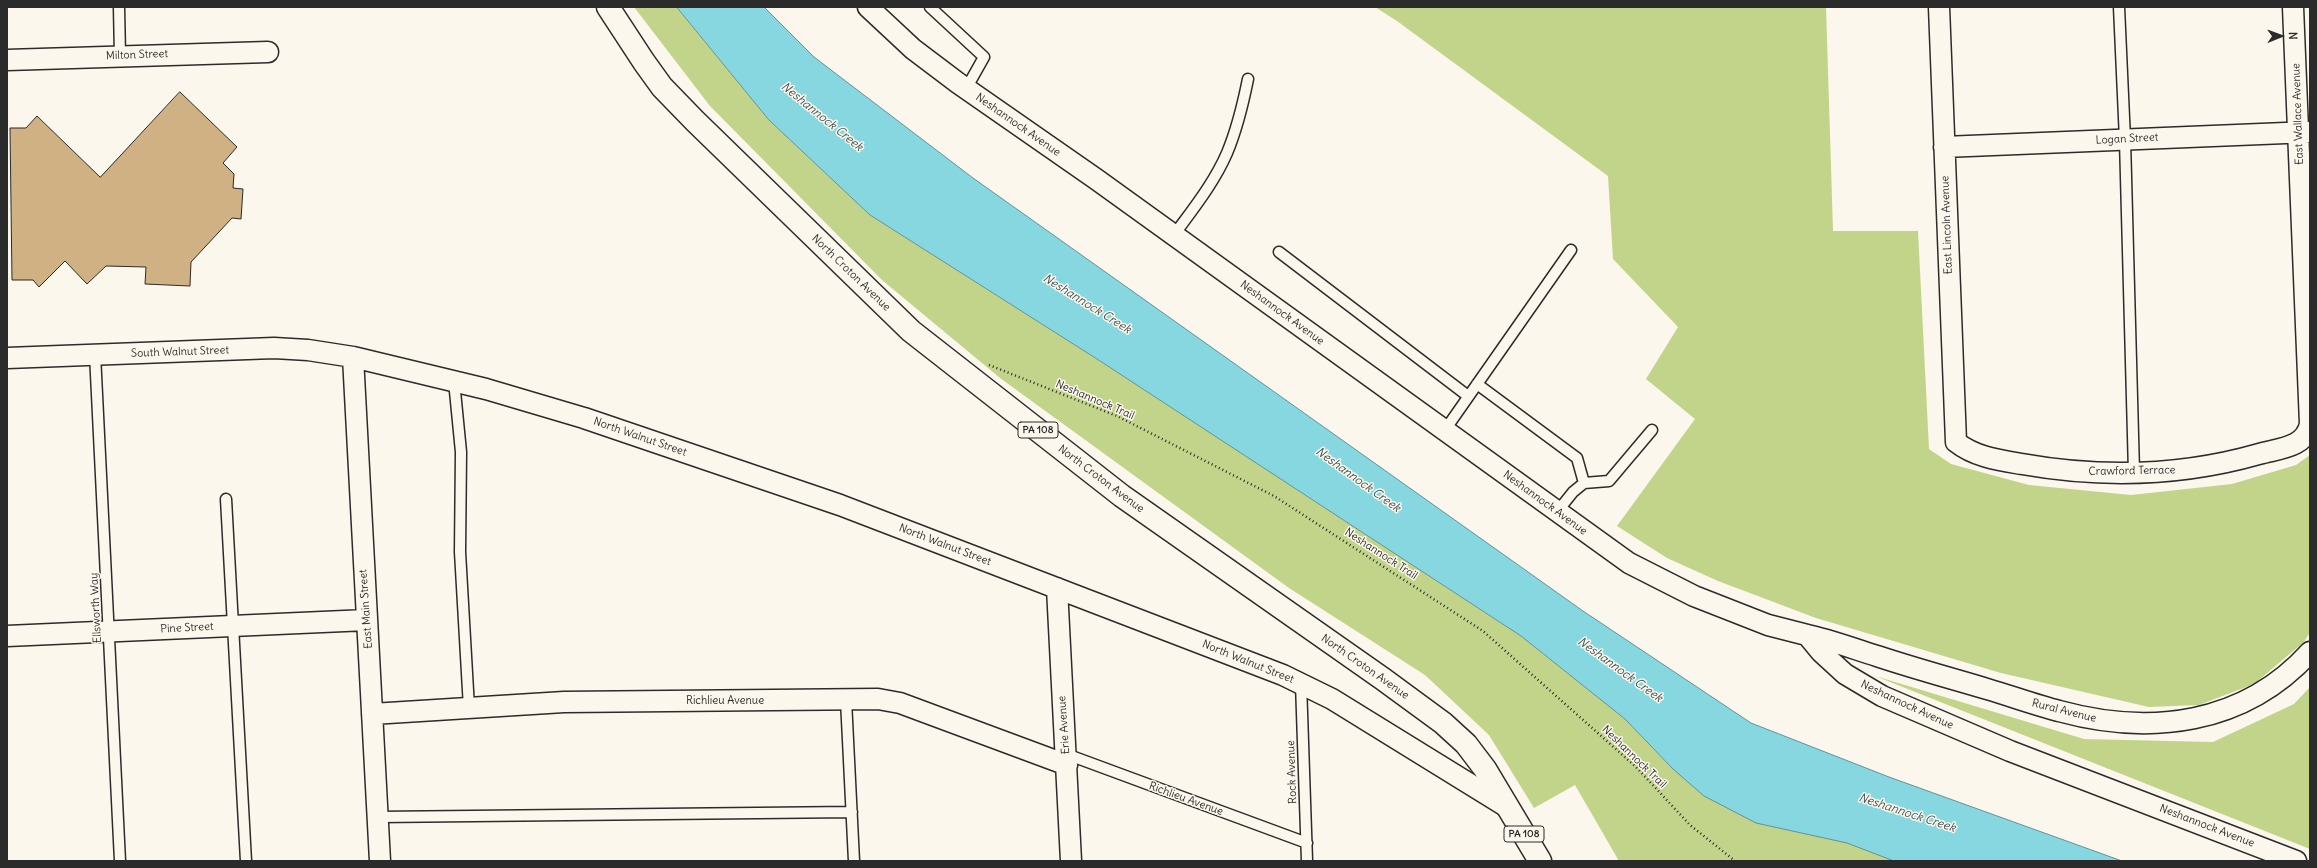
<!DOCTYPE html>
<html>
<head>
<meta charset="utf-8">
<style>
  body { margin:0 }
  #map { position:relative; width:2317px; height:868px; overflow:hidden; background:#fbf7ec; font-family:Delius,sans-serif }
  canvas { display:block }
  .frame { position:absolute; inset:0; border:8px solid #2b2b2b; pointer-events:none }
  .north { position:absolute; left:2261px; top:16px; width:40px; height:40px; -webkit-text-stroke:3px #fbf7ec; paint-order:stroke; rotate:89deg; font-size:11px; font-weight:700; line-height:16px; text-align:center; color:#2b2b2b }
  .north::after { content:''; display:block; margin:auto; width:14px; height:18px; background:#2b2b2b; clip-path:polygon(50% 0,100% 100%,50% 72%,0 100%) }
</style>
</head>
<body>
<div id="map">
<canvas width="2317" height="868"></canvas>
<div class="frame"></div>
<div class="north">N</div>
</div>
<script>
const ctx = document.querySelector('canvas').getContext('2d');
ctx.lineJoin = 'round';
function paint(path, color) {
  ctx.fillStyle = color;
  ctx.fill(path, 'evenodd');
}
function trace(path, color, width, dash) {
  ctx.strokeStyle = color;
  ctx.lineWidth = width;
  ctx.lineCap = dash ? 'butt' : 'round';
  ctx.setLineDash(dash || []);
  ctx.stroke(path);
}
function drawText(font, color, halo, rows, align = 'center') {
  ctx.font = font + ' Delius,sans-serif';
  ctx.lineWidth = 3;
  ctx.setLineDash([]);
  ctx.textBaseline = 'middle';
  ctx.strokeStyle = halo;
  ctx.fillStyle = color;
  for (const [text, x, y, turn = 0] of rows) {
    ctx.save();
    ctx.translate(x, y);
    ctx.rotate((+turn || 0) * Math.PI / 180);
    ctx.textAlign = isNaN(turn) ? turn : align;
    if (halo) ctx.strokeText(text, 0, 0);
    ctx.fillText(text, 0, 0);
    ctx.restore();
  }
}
const green = new Path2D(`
  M634 7H677L769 120 870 215 1097 359 1521 636 1625 719 1673 769 1894 861H1619L1575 785 1534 808 1489 735 1425 675 1289 588 1000 378 882 280 710 106Z
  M1375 7H1826L1833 231H1918L1929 449 1951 464 2029 485 2131 495 2232 484 2296 465 2310 455V632L2304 642 2254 684 2199 705 2149 707 2001 673 1816 618 1718 581 1667 558 1617 526 1695 419 1646 379 1678 327 1613 259 1608 176 1397 21Z
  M1875 676 2084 739 2213 742 2294 704 2310 687V849Z`);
const water = new Path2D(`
  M677 7H764L814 57 973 178 1583 611 1751 723 1889 777 2122 861H1894L1847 843 1756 823 1704 796 1673 769 1625 719 1521 636 1097 359 870 215 769 120Z`);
const building = new Path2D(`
  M180 92 237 147 223 163 234 174 233 188 243 189 241 219 232 218 191 262 190 286 145 284 146 267 106 266 87 284 65 261 39 287 33 280H12L10 128H26L37 116 100 177Z`);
const path = new Path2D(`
  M989 365 1117 416 1274 496 1483 631 1636 767 1690 825 1735 861`);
const service = new Path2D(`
  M119 7 120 56
  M930 7 984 57 966 89
  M2119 7 2125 140 2134 472
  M1174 235C1193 209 1214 183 1227 153 1237 129 1243 104 1248 79
  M1279 252 1468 396
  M95 354 120 861
  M454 381 461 452 460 552 469 708
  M1477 384 1577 458 1584 483 1573 492 1557 512
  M1445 430 1571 250
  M1584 483 1609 481 1652 430
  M226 499 246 861
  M1301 683 1307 861
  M846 700 854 861
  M1066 754 1307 843
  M378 817 852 812`);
const minor = new Path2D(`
  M868 7 913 49 958 83 1096 179 1629 563 1694 596 1768 625 1807 635 1821 652 1845 674 1882 696 2010 751 2296 861
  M1939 7 1956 442C1975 457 1998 460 2022 464 2101 478 2182 476 2259 454 2280 448 2305 448 2310 424L2293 7
  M7 60 268 52
  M1944 147 2310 132
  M353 357 380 861
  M7 358 274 348 308 350 353 357 486 389 584 418 840 505 1283 675 1332 699 1507 807
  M1057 588 1071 861
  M1807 635C1831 640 1854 649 1877 656 1913 668 1950 678 1987 689 2011 696 2035 705 2059 711 2150 736 2244 725 2310 652
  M7 636 367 620
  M372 714 564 702 878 699 900 703 1067 765`);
const primary = new Path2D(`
  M608 7 644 62 662 87 695 121 911 331 1122 496 1383 679 1443 723 1466 744 1485 769 1540 861`);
const shields = [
  [1038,430,40],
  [1524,834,40]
];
const shieldNames = [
  ["PA 108",1038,430],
  ["PA 108",1524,834]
];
const streetNames = [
  ["Milton Street",137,55,-2],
  ["East Wallace Avenue",2298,114,-92],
  ["Neshannock Avenue",1018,125,35],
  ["Logan Street",2127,139,-3],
  ["East Lincoln Avenue",1947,225,-92],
  ["North Croton Avenue",851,273,44],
  ["Neshannock Avenue",1282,313,36],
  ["South Walnut Street",180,352,-2],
  ["Neshannock Trail",1095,400,23],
  ["North Walnut Street",640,437,19],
  ["Crawford Terrace",2132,471,-1],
  ["North Croton Avenue",1101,479,37],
  ["Neshannock Avenue",1545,503,36],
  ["North Walnut Street",945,545,21],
  ["Neshannock Trail",1381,554,33],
  ["Ellsworth Way",96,608,-93],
  ["East Main Street",366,609,-94],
  ["Pine Street",187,628,-3],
  ["North Walnut Street",1248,662,22],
  ["North Croton Avenue",1365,667,35],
  ["Richlieu Avenue",725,701],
  ["Neshannock Avenue",1907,705,25],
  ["Rural Avenue",2064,711,14],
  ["Erie Avenue",1064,725,-94],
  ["Neshannock Trail",1634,757,44],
  ["Rock Avenue",1292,772,-92],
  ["Richlieu Avenue",1186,799,20],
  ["Neshannock Avenue",2207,826,21]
];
const waterNames = [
  ["Neshannock Creek",822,117,39],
  ["Neshannock Creek",1087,304,32],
  ["Neshannock Creek",1358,480,36],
  ["Neshannock Creek",1620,670,36],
  ["Neshannock Creek",1907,813,18]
];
paint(green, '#c1d489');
paint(water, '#86d7df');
trace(water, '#629297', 1);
paint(building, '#d0b184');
trace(building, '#2b2b2b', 1);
trace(service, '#2b2b2b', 13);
trace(minor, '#2b2b2b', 23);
trace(primary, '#2b2b2b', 25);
trace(path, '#2b2b2b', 2.5, [1, 3]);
trace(service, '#fbf7ec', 10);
trace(minor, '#fbf7ec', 20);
trace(primary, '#fbf7ec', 22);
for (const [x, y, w] of shields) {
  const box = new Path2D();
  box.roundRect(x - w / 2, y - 8, w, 16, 3);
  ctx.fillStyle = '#fbf7ec';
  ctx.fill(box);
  trace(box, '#2b2b2b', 1);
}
drawText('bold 10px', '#2b2b2b', null, shieldNames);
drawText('11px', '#2b2b2b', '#fbf7ec', streetNames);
drawText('italic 12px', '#425658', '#fbf7ec', waterNames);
</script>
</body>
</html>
